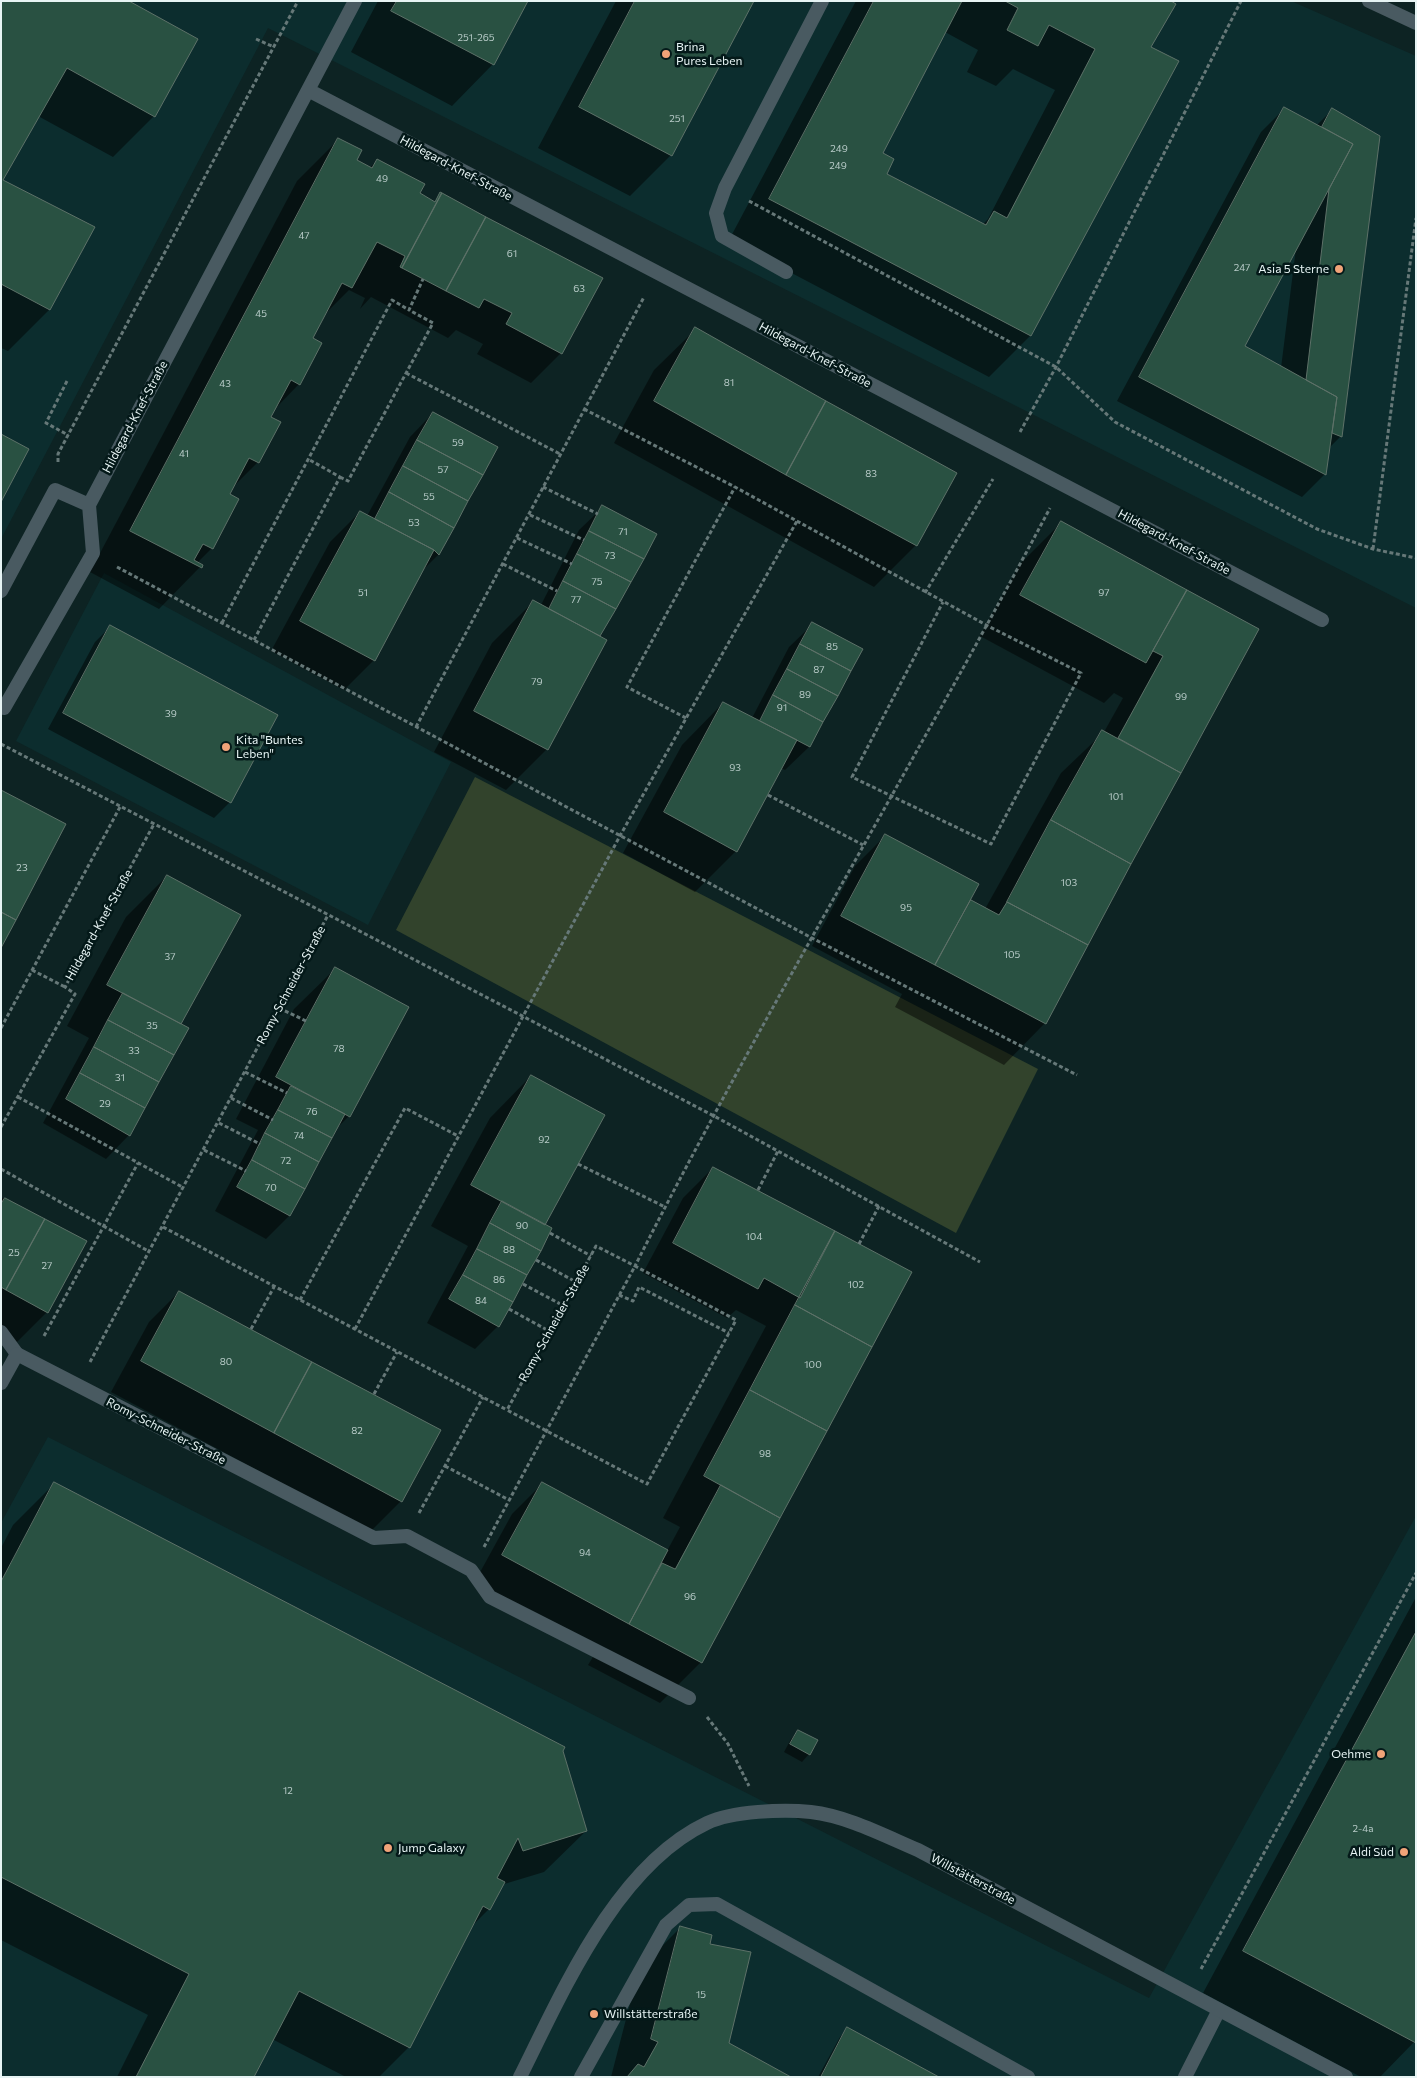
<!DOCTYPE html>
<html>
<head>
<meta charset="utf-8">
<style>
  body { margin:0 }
  #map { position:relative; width:1417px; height:2078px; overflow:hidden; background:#0d2323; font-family:Commissioner,sans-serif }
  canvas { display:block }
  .frame { position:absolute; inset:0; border:2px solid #e7f4f4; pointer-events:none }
</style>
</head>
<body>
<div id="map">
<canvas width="1417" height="2078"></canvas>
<div class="frame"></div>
</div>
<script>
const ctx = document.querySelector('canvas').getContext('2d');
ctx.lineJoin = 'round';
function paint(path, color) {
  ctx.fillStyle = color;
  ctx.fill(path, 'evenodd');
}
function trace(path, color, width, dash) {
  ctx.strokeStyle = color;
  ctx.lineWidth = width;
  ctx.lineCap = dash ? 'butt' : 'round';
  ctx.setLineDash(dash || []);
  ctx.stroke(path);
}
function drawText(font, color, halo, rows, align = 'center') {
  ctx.font = font + ' Commissioner,sans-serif';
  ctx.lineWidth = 5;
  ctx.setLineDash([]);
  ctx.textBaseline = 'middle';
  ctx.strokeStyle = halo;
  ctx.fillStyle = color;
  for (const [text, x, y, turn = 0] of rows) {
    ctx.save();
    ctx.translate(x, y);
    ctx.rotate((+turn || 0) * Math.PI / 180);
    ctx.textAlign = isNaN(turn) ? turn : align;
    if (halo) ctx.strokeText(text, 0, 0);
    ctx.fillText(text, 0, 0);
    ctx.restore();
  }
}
const built = new Path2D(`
  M1 1H1291L1416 56V608L268 28 1 539Z
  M104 573 451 762 368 925 16 741Z
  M48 1437 1149 1998 1416 1516V2077H1V1523Z`);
const green = new Path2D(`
  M475 777 1038 1069 956 1233 396 930Z`);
const shadow = new Path2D(`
  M1 1 154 116 113 157 38 116 2 180 93 228 49 310 8 351 1 348Z
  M378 1H527L493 64 452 106 351 52Z
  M616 1H753L671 155 630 196 538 148Z
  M856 1H1168L1149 47 1177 61 1030 336 989 377 729 240ZM945 32 978 50 967 72 996 86 1013 69 1055 90 988 219 982 225 885 174 881 154Z
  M1284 109 1316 126 1332 110 1379 136 1340 437 1328 449 1325 474 1302 497 1117 401 1261 132ZM1296 248 1281 368 1243 347Z
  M338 140 355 161 370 168 377 160 418 194 434 203 442 195 561 353 531 383 477 354 483 344 456 330 448 338 371 297 360 309 365 298 349 290 324 315 311 339 299 384 274 410 258 462 231 489 212 548 197 563 201 565 200 567 159 609 90 572 297 181Z
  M696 329 916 545 874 587 614 443 654 370Z
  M433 413 496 447 438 555 421 572 374 660 344 690 271 651 330 542 360 512 367 516 410 437Z
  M603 507 599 635 547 749 506 790 434 752 492 643 533 602 541 605 579 530Z
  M1061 523 1258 630 1045 1023 1004 1065 895 1007 902 994 812 946 855 866 885 836 969 900 985 909 1061 773 1104 732 1123 698 1114 693 1104 703 980 636 1020 564Z
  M813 624 861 649 809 747 785 770 781 768 736 851 695 892 623 853 682 745 723 703 752 718 789 647Z
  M110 627 230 802 214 818 48 729 95 642Z
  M167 876 180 1024 129 1135 106 1159 43 1123 89 1038 67 1026 126 917Z
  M336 968 349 1116 336 1129 289 1216 266 1239 215 1211 258 1130 236 1119 294 1009Z
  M531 1076 544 1225 498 1326 475 1349 427 1323 468 1246 431 1226 490 1118Z
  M713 1168 833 1232 701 1662 660 1703 588 1665 596 1652 473 1585 512 1514 542 1484 667 1551 680 1527 663 1518 766 1326 736 1310 727 1318 643 1273 683 1198Z
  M1 1197 85 1242 47 1312 17 1342 1 1334Z
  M179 1292 401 1501 371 1531 111 1392 149 1322Z
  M54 1484 561 1751 586 1831 544 1872 501 1885 489 1909 470 1928 409 2047 379 2077H346L272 2039 253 2077H117L148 2015 1 1940V1548L13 1525Z
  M1416 1597V2040L1380 2077H1361L1203 1993Z
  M799 1731 809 1754 802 1762 784 1752 791 1739Z
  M680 1928 709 1945 728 2044 788 2077H611L639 1969Z
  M848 2029 936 2077H818L840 2037Z`);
const building = new Path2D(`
  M1 1H129L198 39 155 117 67 68 3 180 95 227 50 310 1 284Z
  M397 1H528L494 65 391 11Z
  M635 1H754L672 156 579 107Z
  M874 1H962L883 153 894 159 887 174 986 225 994 211 1007 218 1095 49 1049 25 1038 46 1007 30 1018 8 1005 1H1171L1176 4 1151 47 1179 61 1031 336 769 199Z
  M1284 107 1353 144 1245 346 1337 397 1326 475 1139 377Z
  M1332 108 1380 136 1342 437 1332 433 1337 397 1306 380 1329 189 1353 144 1322 127Z
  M338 138 362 150 357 160 372 168 377 159 425 184 420 193 435 202 440 192 442 193 402 268 400 267 405 256 377 242 352 288 342 283 313 338 322 343 300 385 291 380 271 417 281 422 259 463 249 458 230 494 239 499 213 549 203 544 194 560 203 565 202 568 130 531Z
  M442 193 486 217 446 291 402 268Z
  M486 217 603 278 562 354 506 324 512 313 484 299 479 308 446 291Z
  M695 327 826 401 786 475 654 401Z
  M826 401 957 473 917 546 786 475Z
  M433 412 498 447 483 475 417 440Z
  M1 434 29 449 1 502Z
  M417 440 483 475 468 501 403 466Z
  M403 466 468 501 454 528 389 492Z
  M389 492 454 528 439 555 434 550 375 519Z
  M602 505 657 534 644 559 589 531Z
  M360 511 434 550 375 661 300 621Z
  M1061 521 1187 590 1146 663 1020 595Z
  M589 531 644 559 631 582 577 554Z
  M577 554 631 582 616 609 563 581Z
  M563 581 616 609 600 636 549 609Z
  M1187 590 1259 629 1181 773 1118 738 1163 656 1153 651Z
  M533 600 607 640 548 750 474 711Z
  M812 622 863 649 851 671 800 644Z
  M110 625 278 715 231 803 63 713Z
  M800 644 851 671 838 696 787 669Z
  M787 669 838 696 823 722 773 695Z
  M773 695 823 722 810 747 760 721Z
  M723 702 797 740 737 852 664 812Z
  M1102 730 1181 773 1131 864 1051 820Z
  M1 790 66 824 16 920 1 912Z
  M1051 820 1131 864 1088 945 1007 902Z
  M885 834 979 884 935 965 841 916Z
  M167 875 241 915 181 1024 107 985Z
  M971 900 999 915 1007 902 1088 945 1046 1024 935 965Z
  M1 912 16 920 1 948Z
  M335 967 409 1007 350 1117 276 1077Z
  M123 993 189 1028 174 1055 108 1020Z
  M108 1020 174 1055 159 1082 94 1047Z
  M94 1047 159 1082 145 1108 80 1073Z
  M80 1073 145 1108 130 1136 66 1099Z
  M531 1075 605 1115 545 1225 471 1185Z
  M291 1086 345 1114 332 1138 278 1110Z
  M278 1110 332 1138 319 1162 265 1133Z
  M265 1133 319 1162 305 1189 252 1160Z
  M252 1160 305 1189 290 1216 237 1187Z
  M713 1167 835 1231 800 1298 764 1278 758 1289 673 1243Z
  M5 1198 45 1219 6 1290 1 1287V1204Z
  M502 1201 552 1228 541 1251 490 1223Z
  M45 1219 87 1241 48 1313 6 1290Z
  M490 1223 541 1251 527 1275 477 1249Z
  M835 1231 912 1272 872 1347 795 1305Z
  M477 1249 527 1275 513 1302 463 1275Z
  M463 1275 513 1302 499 1327 449 1299Z
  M179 1291 312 1362 274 1433 141 1361Z
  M795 1305 872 1347 827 1431 750 1390Z
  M312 1362 441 1430 402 1502 274 1433Z
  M750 1390 827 1431 780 1518 704 1476Z
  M54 1482 565 1747 563 1751 587 1831 523 1851 518 1838 497 1878 505 1882 490 1910 483 1906 410 2048 299 1991 254 2077H136L189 1974 1 1877V1582Z
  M542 1482 668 1550 629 1624 502 1555Z
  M721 1485 780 1518 702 1663 629 1624 662 1563 675 1569Z
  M1416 1632V2043L1243 1951Z
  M798 1730 818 1740 810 1755 790 1744Z
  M680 1926 712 1935 710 1944 751 1952 729 2043 791 2077H627L638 2064 644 2067 658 2042 651 2039Z
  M847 2027 939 2077H821Z`);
const path = new Path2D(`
  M256 39 274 47
  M749 201 1056 367 1115 422 1317 529 1373 549 1416 558
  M406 373 560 454
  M67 381 46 423 68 435
  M584 409 735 487 988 626 1081 673 991 844 852 777 943 602
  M1020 432 1056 367 1241 1
  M58 462V454L298 1
  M340 477 348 481 433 323 409 310
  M543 487 598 514
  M530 515 584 540
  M517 538 572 564
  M1373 549 1416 218
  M503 564 557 591
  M117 567 812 938 1077 1075
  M925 593 993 479
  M222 623 392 300 409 310 423 279
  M254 640 340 477 308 459
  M686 718 627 687 735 487
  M416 727 644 297
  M1 744 714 1116 980 1262
  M768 795 863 845
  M32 970 65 987
  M279 1008 306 1021
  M1 1028 120 807
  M245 1072 287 1093
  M18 1097 184 1188
  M231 1098 273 1120
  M219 1123 260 1144
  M1 1127 75 994 65 987 154 824
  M204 1150 246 1171
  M578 1164 665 1207
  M1 1169 150 1252
  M758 1190 778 1151
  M163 1227 507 1410
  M550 1233 591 1256
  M859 1244 879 1206
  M536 1260 576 1282
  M523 1284 564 1306
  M619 1295 633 1301 639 1287 729 1333
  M300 1300 405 1108 458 1136
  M509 1309 549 1331
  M251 1329 274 1287
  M355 1329 621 834 797 521
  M44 1336 138 1163
  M90 1362 328 915
  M374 1394 397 1352
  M445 1466 509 1500
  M419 1513 483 1397
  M484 1547 635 1266 736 1320 647 1484 507 1410 596 1246 635 1266C765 1009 915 763 1050 508
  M707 1717 728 1744 749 1786
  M1201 1969 1416 1573`);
const service = new Path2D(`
  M786 272 722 236 716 213 725 188 822 1
  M581 2077 666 1925 689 1905 717 1904 1028 2077
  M1185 2077 1219 2010`);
const pedestrian = new Path2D(`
  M1 1332 17 1354`);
const minor = new Path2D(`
  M308 90 1322 620
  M89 505 355 1
  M1 591 55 490 89 505 93 553 4 708
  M1 1383 17 1354 374 1538 407 1536 471 1570 490 1597 689 1698
  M520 2077C563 1991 616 1866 707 1823 732 1811 784 1809 811 1812 847 1816 885 1836 918 1850L1346 2077`);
const tertiary = new Path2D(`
  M1369 1 1416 23`);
const markers = [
  [666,54,5,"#f0a378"],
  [1339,269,5,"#f0a378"],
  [226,747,5,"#f0a378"],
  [1381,1754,5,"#f0a378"],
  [388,1848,5,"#f0a378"],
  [1404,1852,5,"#f0a378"],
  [594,2014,5,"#f0a378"]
];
const numberNames = [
  ["251-265",476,38],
  ["251",677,119],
  ["249",839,149],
  ["249",838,166],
  ["49",382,179],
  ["47",304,236],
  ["61",512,254],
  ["247",1242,268],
  ["63",579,289],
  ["45",261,314],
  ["81",729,383],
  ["43",225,384],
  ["59",458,443],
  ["41",184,454],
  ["57",443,470],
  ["83",871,474],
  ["55",429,497],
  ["53",414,523],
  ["71",623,532],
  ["73",610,556],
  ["75",597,582],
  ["51",363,593],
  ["97",1104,593],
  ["77",576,600],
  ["85",832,647],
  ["87",819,670],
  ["79",537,682],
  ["89",805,695],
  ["99",1181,697],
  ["91",782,708],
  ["39",171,714],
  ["93",735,768],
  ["101",1116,797],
  ["23",22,868],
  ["103",1069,883],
  ["95",906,908],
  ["105",1012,955],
  ["37",170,957],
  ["35",152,1026],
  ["78",339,1049],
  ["33",134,1051],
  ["31",120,1078],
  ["29",105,1104],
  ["76",312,1112],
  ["74",299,1136],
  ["92",544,1140],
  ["72",286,1161],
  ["70",271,1188],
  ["90",522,1226],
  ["104",754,1237],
  ["88",509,1250],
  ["25",14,1253],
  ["27",47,1266],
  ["86",499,1280],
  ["102",856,1285],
  ["84",481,1301],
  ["80",226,1362],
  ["100",813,1365],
  ["82",357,1431],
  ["98",765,1454],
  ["94",585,1553],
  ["96",690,1597],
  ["12",288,1791],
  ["2-4a",1363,1829],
  ["15",701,1995]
];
const poiNames = [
  ["Brina",676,47],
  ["Pures Leben",676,61],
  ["Asia 5 Sterne",1329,269,"right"],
  ["Kita \"Buntes",236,740],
  ["Leben\"",236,754],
  ["Oehme",1371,1754,"right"],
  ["Jump Galaxy",398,1848],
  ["Aldi Süd",1394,1852,"right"],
  ["Willstätterstraße",604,2014]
];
const streetNames = [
  ["Hildegard-Knef-Straße",456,168,28],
  ["Hildegard-Knef-Straße",815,355,28],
  ["Hildegard-Knef-Straße",135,417,-62],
  ["Hildegard-Knef-Straße",1174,542,28],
  ["Hildegard-Knef-Straße",99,925,-61],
  ["Romy-Schneider-Straße",291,985,-62],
  ["Romy-Schneider-Straße",554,1323,-61],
  ["Romy-Schneider-Straße",166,1431,27],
  ["Willstätterstraße",973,1879,28]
];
paint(built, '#0c2d2e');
paint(green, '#32432c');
paint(shadow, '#0007');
paint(building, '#295142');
trace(building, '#5d7168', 1);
trace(path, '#667878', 3, [4, 2.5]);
trace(service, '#495a61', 14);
trace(pedestrian, '#495a61', 14);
trace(minor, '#495a61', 14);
trace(tertiary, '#495a61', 14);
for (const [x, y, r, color] of markers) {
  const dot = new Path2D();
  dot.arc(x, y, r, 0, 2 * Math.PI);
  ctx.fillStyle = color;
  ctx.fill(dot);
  trace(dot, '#041919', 2);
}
drawText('10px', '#b8cbc8', null, numberNames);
drawText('12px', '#e7f4f4', '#041919', poiNames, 'left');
drawText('12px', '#e7f4f4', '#041919', streetNames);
</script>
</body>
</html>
